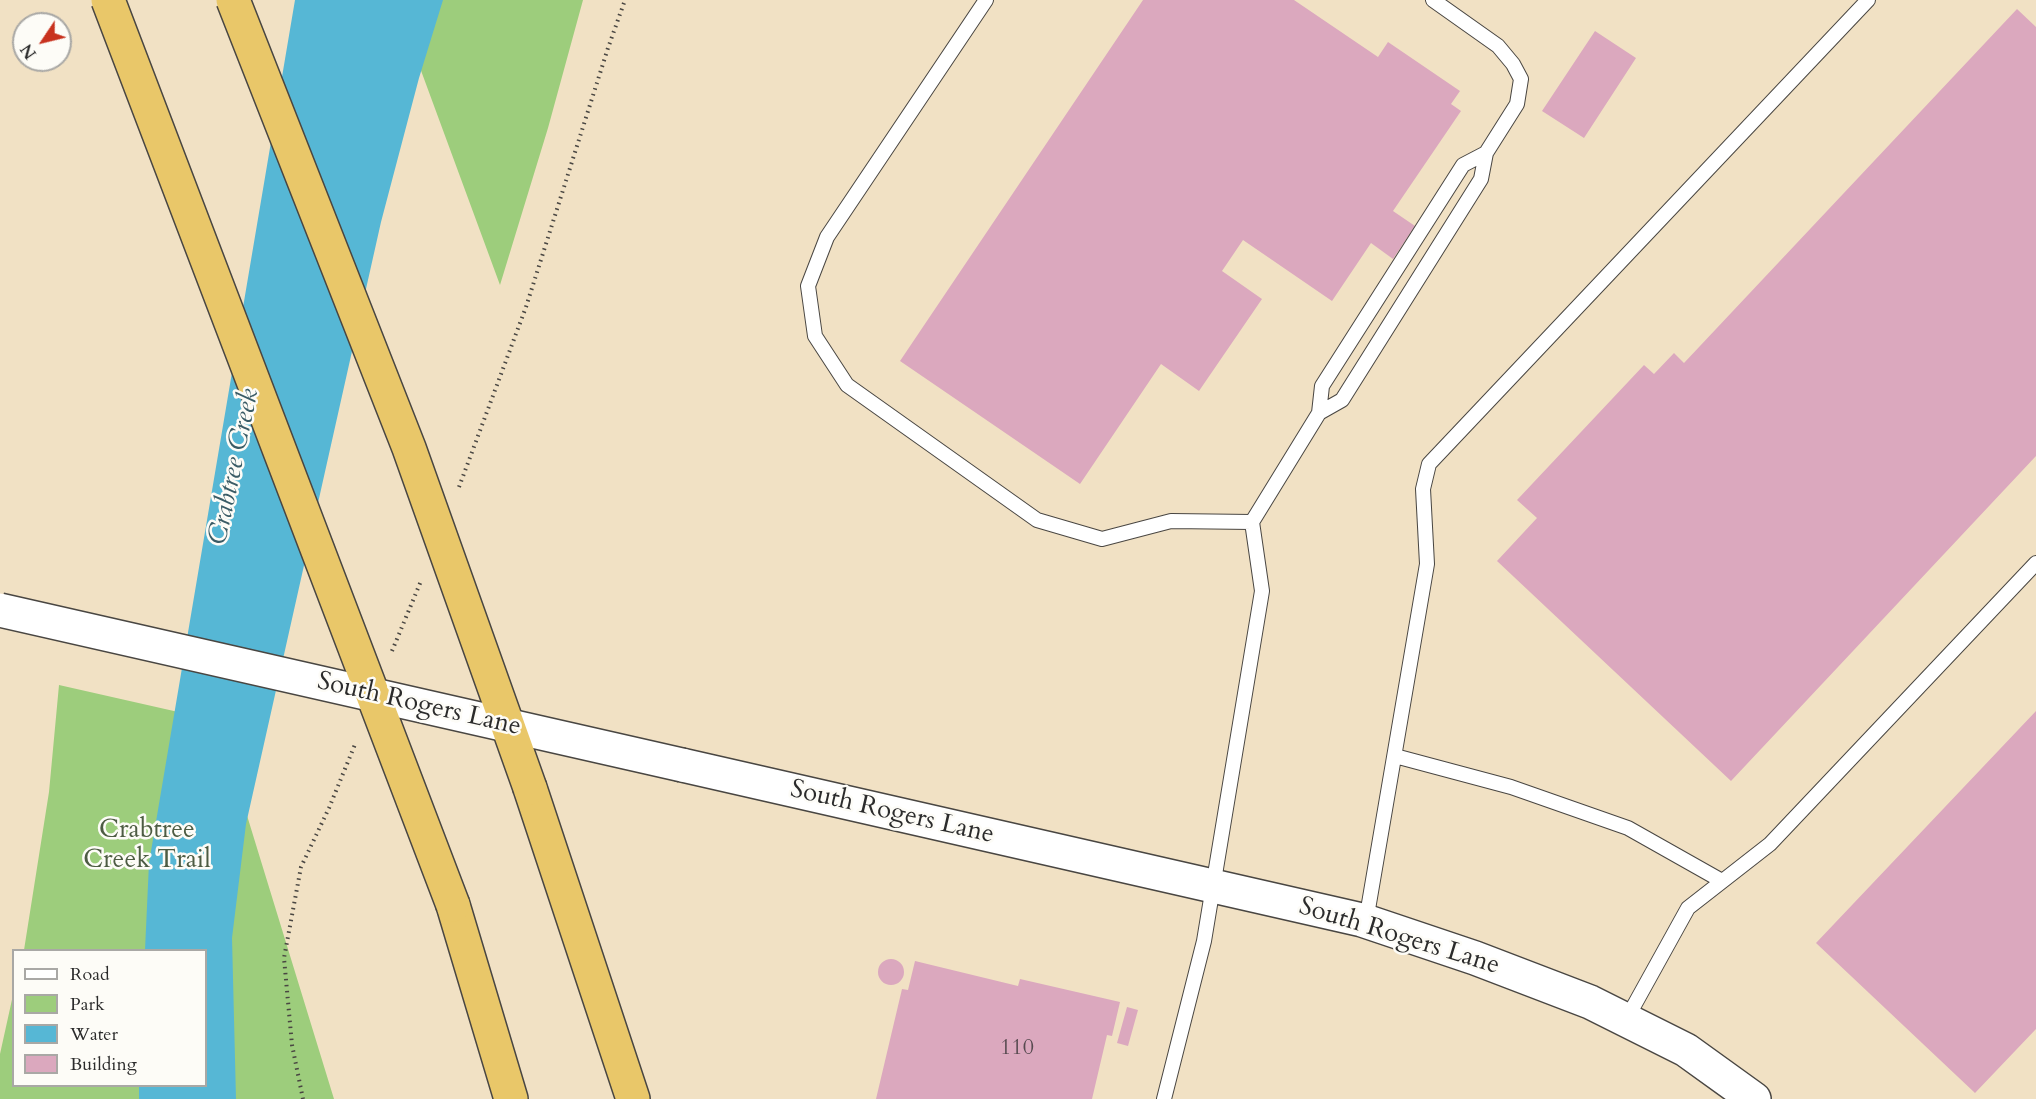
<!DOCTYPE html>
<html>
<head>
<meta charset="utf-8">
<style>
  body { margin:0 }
  #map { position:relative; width:2036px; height:1099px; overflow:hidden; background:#f1e1c4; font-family:Cardo,serif }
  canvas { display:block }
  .legend { position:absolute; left:12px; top:949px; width:195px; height:138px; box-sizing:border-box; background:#fdfcf7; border:2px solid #a9a8a5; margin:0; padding:8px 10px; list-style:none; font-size:18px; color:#2b2b2b }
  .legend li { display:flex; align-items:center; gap:12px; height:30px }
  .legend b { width:30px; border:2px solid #a9a8a5 }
  .north { position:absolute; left:12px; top:12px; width:60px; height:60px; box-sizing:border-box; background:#fdfcf7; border:2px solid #a9a8a5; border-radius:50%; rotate:235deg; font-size:16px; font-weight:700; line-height:24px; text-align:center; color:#2b2b2b }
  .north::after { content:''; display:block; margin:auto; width:21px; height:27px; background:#c8321e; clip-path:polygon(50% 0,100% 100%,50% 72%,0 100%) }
</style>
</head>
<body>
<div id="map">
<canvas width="2036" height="1099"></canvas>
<ul class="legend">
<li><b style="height:8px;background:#fff"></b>Road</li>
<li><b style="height:16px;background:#9dcd7c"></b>Park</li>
<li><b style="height:16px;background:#56b7d5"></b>Water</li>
<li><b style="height:16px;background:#dba8be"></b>Building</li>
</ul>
<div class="north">N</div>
</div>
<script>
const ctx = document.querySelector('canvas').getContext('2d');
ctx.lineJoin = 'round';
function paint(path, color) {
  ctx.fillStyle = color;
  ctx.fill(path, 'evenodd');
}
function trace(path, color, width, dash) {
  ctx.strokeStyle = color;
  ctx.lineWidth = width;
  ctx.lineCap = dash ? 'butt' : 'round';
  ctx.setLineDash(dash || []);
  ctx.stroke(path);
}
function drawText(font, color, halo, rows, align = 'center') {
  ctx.font = font + ' Cardo,serif';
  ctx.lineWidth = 5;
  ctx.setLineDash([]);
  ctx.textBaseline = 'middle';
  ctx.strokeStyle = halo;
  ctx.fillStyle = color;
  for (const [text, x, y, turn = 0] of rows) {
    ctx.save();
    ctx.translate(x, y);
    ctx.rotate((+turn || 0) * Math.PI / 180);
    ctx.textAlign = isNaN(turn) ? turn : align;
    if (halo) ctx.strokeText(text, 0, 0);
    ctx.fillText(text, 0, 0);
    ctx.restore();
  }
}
const green = new Path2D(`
  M395 0H583L548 128 500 285Z
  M59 685 218 721 334 1099H0V1054L13 995 14 1086H206V950H24L49 792Z`);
const water = new Path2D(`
  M295 0H443L419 78 381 222 246 824 232 938 236 1099H139V1086H206V950H145L149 863Z`);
const building = new Path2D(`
  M1143 0H1294L1378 57 1388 42 1460 91 1451 104 1461 111 1393 211 1415 226 1393 259 1371 243 1332 301 1243 240 1222 271 1262 299 1199 391 1161 364 1080 484 900 361Z
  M2017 9 2036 27V456L1731 781 1497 561 1537 518 1517 500 1644 365 1654 374 1674 353 1684 363Z
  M1595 31 1636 58 1584 138 1542 111Z
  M2036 711V1029L1975 1093 1816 943Z
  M878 972a13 13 0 1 1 26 0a13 13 0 1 1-26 0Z
  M915 961 1018 986 1020 979 1120 1002 1112 1036 1107 1035 1092 1099H876L902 989 908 990Z
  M1127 1007 1138 1010 1128 1046 1117 1043Z`);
const path = new Path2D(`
  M459 487 526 307 608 48 625 0
  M392 651 421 581
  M303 1099 292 1045 284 958 301 867 329 808 356 742`);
const service = new Path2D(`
  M986 0 827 237 808 286 815 336 847 385 1037 520 1102 539 1171 521 1252 522
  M1433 0 1498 46 1513 64 1521 79 1517 104 1486 153
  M1395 756 1511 787 1628 828 1722 881
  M1366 921 1427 564 1423 489 1429 464 1868 0
  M1626 1020 1688 908 1770 844 2036 563
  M1164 1099 1204 941 1262 591 1252 522 1319 413 1322 386 1463 165 1486 153 1481 179 1342 400 1319 413`);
const tertiary = new Path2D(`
  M682 765 1362 920 1475 958 1590 1002 1686 1050 1754 1099`);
const motorway = new Path2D(`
  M530 788 633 1099
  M453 905 511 1099`);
const tertiaryBridge = new Path2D(`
  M0 610 682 765`);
const motorwayBridge = new Path2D(`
  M108 0 453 905
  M233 0 409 448 530 788`);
const numberNames = [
  ["110",1017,1049]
];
const streetNames = [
  ["South Rogers Lane",419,705,13],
  ["South Rogers Lane",892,813,13],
  ["South Rogers Lane",1399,937,17]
];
const parkNames = [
  ["Crabtree",147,831],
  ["Creek Trail",147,861]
];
const waterNames = [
  ["Crabtree Creek",235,467,-78]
];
paint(green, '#9dcd7c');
paint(water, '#56b7d5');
paint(building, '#dba8be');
trace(service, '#494642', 16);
trace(tertiary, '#494642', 36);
trace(motorway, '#494642', 36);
trace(path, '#494642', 4, [1.5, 4.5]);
trace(service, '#fff', 14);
trace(tertiary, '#fff', 33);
trace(motorway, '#e9c769', 33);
trace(tertiaryBridge, '#494642', 36, []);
trace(motorwayBridge, '#494642', 36, []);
trace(tertiaryBridge, '#fff', 33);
trace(motorwayBridge, '#e9c769', 33);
drawText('22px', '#574a50', null, numberNames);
drawText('26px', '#2b2b2b', '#fdfcf7', streetNames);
drawText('26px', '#4d5c43', '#fdfcf7', parkNames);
drawText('italic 27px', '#3a5c66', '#fdfcf7', waterNames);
</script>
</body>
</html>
